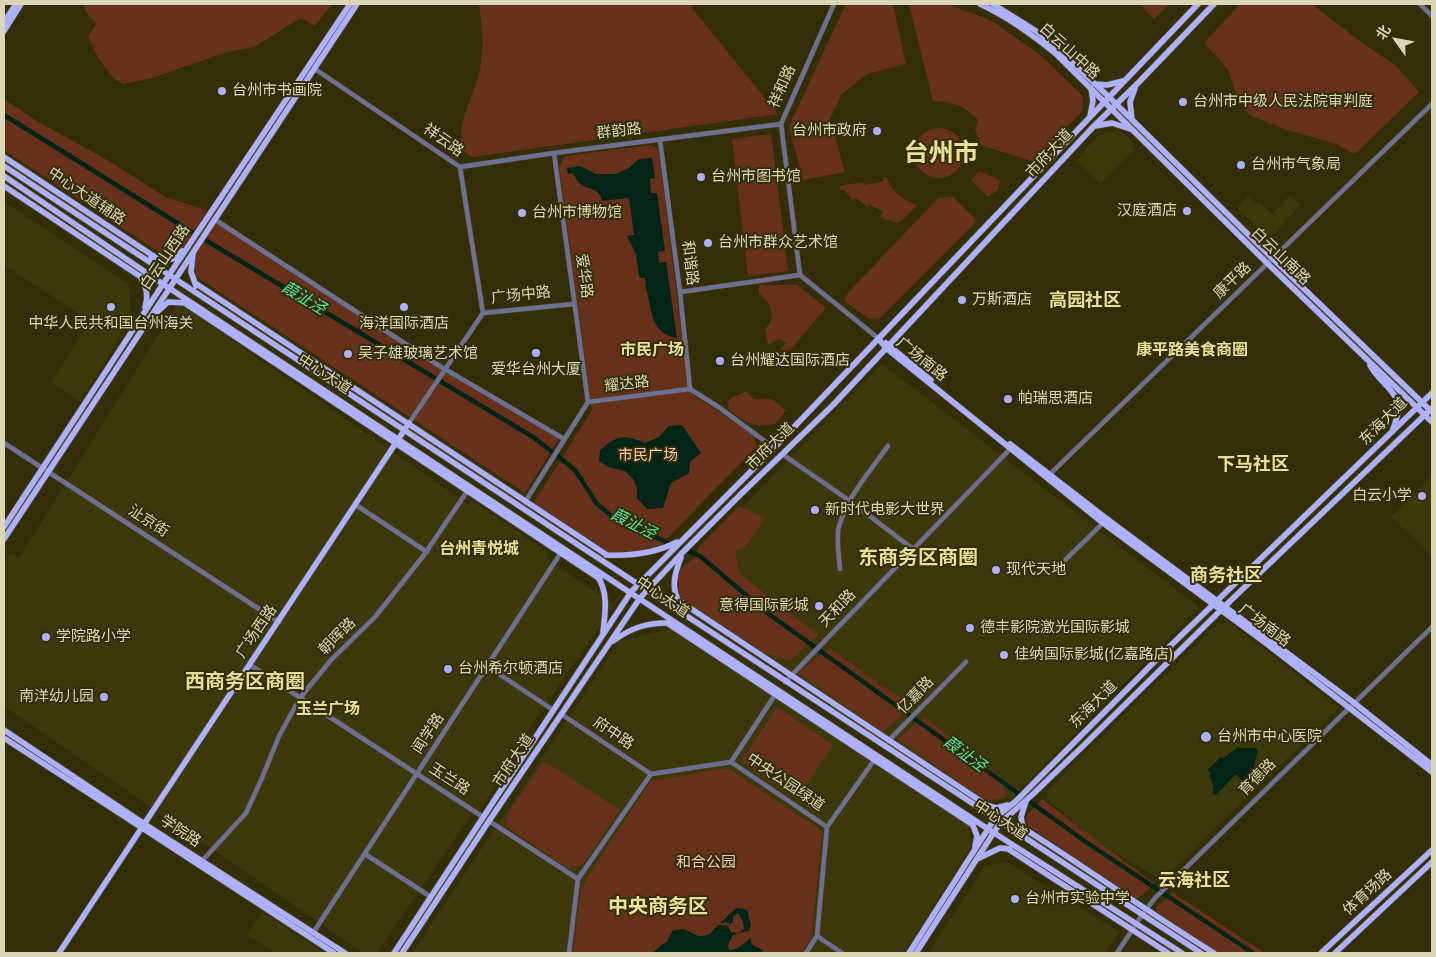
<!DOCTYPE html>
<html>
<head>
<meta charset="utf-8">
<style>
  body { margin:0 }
  #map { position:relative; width:1436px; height:957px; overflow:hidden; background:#332e07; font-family:Jost,"Noto Sans SC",sans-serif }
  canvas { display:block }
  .frame { position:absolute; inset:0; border:5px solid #dbd7b5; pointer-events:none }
  .north { position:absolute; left:1371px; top:15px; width:50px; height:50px; -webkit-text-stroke:4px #332e07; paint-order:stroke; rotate:302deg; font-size:14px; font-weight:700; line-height:20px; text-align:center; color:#dbd7b5 }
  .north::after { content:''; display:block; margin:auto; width:18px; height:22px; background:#dbd7b5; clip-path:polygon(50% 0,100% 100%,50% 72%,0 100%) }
</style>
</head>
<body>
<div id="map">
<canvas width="1436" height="957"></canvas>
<div class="frame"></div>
<div class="north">北</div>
</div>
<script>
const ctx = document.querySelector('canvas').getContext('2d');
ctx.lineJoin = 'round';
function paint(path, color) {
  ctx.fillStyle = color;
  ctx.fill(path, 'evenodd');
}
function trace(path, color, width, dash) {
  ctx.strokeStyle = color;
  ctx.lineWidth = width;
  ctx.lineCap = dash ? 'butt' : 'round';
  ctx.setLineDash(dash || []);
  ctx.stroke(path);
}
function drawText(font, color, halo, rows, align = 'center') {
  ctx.font = font + ' Jost,"Noto Sans SC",sans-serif';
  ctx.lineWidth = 4;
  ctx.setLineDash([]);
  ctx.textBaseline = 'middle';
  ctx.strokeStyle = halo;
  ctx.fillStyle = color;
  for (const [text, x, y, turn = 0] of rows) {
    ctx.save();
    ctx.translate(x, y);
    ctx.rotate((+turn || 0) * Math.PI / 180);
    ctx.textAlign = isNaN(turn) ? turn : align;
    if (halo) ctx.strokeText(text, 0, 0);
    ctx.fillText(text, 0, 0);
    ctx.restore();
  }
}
const built = new Path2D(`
  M1121 131 1133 142 1132 147 1135 150 1101 184 1076 159 1102 132Z
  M1248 195 1257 204 1259 202 1272 214 1290 195 1300 205 1273 235 1265 234 1237 208Z
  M4 202 129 284 131 319 80 402 51 382 90 321 4 265Z
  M178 303 468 504 471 500 549 553 546 558 614 605 509 759 511 761 479 811 475 809 377 953H363L4 706V564L11 553 19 558Z
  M882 364 1199 607 1011 798 987 803 674 592 686 565Z
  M1432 476V556L1391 517Z
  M1229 622 1339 708 1162 880 1102 845 1046 799 1048 790 1218 624Z
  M673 628 970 827V848L904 953H412L620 641Z
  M1007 862 1120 932 1105 953H928L985 866Z
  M262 912 324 953H275L247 935Z`);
const green = new Path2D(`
  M83 4H332L315 26 301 18 254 47 227 52 149 79 123 84 114 79 99 59 88 37 96 24 86 12Z
  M479 4H693L692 8 778 114 473 157 460 150 462 123 480 71 483 41Z
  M846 4H893L906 64 867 74 842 94 830 119 845 172 803 180 789 126Z
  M909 4H947L992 21 1039 54 1083 96 1082 111 1034 162 981 145 975 129 978 120C963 105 954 102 933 101Z
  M1140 4H1169L1154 19Z
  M1240 4H1312L1361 42 1395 65 1419 92 1355 154 1336 144 1287 130 1249 115 1238 98 1227 68 1204 43Z
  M4 99 37 121 109 161 165 197 203 209 214 219 437 365 560 437 525 493 4 150Z
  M914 153a25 25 0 1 1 50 0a25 25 0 1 1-50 0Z
  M771 134 788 271 748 276 732 139Z
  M651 145 658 149 659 153 687 378 694 396 753 433 757 446 662 544C648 553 619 553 603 551L533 504 592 410 559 167 564 158 566 156Z
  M979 171 1000 180 998 190 988 197 971 180Z
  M886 177C892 191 902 200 917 205L904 219 897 223 880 217 884 212 868 204 869 208 856 198 853 200 846 193 845 190H840V186L863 182 865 185 884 181 883 178Z
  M953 197 977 221 880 318 869 319 844 301 846 295 938 198Z
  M759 285H797L826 308 791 349 785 352 781 349 786 343 780 339 768 344 765 329C778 317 770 303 759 293Z
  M747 391C756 406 763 395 773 400 777 402 781 408 786 410L777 423C755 430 745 422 728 409L729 399Z
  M739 506 765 518 745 547 735 551 740 574 818 635 790 661 763 652 683 600 679 594 678 579 681 568 694 559 699 547Z
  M829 648 911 706 883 732 798 673Z
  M777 707 833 745 797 799 741 761Z
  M925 717 1002 778 1006 797 986 801 898 739Z
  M544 761 620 810 583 864 569 869 508 827 506 816Z
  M728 768 822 831 811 939 801 953H573L581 890 590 873 651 781Z
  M1042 799 1155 884 1137 899 1027 825 1026 816Z
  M1172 892 1265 953H1219L1158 914 1156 908Z`);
const water = new Path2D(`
  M652 158 655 178 650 179 651 193H657L665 251 658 252 659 263 666 262 677 338C648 333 653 307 645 286L646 285 645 278H641L639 276 636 254 627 236 634 235 629 198 602 201C600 188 589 190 580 184 577 181 575 177 573 173L568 174 567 168 580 166 596 174H616L629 168 639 159Z
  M682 425 701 453 690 462 689 473 671 483 663 508 647 509 637 498V488L633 479 625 471 608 467 599 461 600 450C619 435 622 434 645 443L659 437 669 426Z
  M1238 747 1240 748H1256L1258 752C1253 763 1255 770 1249 781L1244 783 1236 774 1216 795 1213 794V784L1209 775 1211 773 1207 770 1221 757 1223 759Z
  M737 908 747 910 751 925 749 931 739 933 744 929 743 922 738 913 733 917V922L730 924 726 922 719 924C725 920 729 913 737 908Z
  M718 925 728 926 731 932H735L736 935H733L728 945 729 950C738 950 744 944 750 938 751 946 756 947 763 950L761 953H652L667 941 673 930 684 929 698 936H703L710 934Z`);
const canal = new Path2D(`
  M4 115 187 229 533 437 575 470 597 504 618 521 700 556 766 612 1086 842 1253 953`);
const minor = new Path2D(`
  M1420 4 1432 16
  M315 69 460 167 483 313
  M660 140 680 292 690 389
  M554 153 588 402
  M460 167 554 153 781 124
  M214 219 438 365 564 439
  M800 275 781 124 834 4
  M680 292 800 275 878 338
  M409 423 483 313 574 304
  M4 443 279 622
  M782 454 850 501 913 549
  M1050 474 1432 104
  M525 502 588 402 690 389 720 408 774 448
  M356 505 427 552
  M840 569C839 558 836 537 839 526 848 496 870 471 888 446
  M1054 571 1105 521
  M250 665 483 817
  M487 666 553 710
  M785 682 1012 447
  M561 714 651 774
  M888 741 966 662
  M731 762 777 692
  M489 821 578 879
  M827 827 875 759
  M365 854 431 897
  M202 861 246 813 262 778 279 736 300 698 331 660 375 617 424 555 468 490
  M313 933 562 551
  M817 936 842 953
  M569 953 578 879 651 774 731 762 827 827 817 936 806 953
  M1117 953 1142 915 1155 898 1432 627`);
const major = new Path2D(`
  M980 4C1008 17 1031 34 1055 53L1268 264 1432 422
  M993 4 1036 31 1059 50 1109 97 1273 259 1432 412
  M4 22 16 4
  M4 31 21 4
  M1095 84 1107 85 1123 81
  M1090 116 1093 101 1091 88
  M1132 120 1130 102 1135 88
  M1095 126 1112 123 1130 129
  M4 157 155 257
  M4 166 589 552 1201 953
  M4 176 163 284 988 829 1182 953
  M4 186 141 277
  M193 254 191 272 196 286
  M151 257 173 259 182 251
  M140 276C146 285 149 295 145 307
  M195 283 607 555
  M183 302 600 579
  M153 316 168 302 186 303
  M878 338 886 348 1103 523 1267 644 1432 772
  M886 343 931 380
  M1370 365C1377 381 1402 393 1398 412 1397 419 1394 426 1392 432
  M1010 444 1107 519 1353 702 1432 765
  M4 527 163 284 350 4
  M4 539 357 4
  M606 555C630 556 656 553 677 542
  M597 576C609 592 605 614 603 632
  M678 600 985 804
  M680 603C670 588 675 573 681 557
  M667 623 973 825
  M613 641C631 628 648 622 670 623
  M4 730 143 823 345 953
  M4 738 334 953
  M1026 801 1021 817 1023 828C1087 868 1149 913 1214 953
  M983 804 996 808 1008 805
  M972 823 977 836 975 846
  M1008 849 1168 953
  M977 859 1000 848 1010 849
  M59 953 409 423
  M394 953 631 592 774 448 1198 4
  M402 953 489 821 640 598 681 554 741 494 833 405 1093 127 1140 81 1214 4
  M909 953 995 818 1016 801 1164 652 1432 393
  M916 953 1000 823 1032 795 1083 746 1225 606 1432 408
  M1321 953 1432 850
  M1335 953 1432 862`);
const markers = [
  [222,91,5,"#acaffb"],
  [1183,102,5,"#acaffb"],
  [877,131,5,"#acaffb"],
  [1241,165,5,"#acaffb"],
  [701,177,5,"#acaffb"],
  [1187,211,5,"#acaffb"],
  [522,213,5,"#acaffb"],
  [708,243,5,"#acaffb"],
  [962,300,5,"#acaffb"],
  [111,307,5,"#acaffb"],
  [404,307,5,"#acaffb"],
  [536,353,5,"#acaffb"],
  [348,354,5,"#acaffb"],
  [720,361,5,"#acaffb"],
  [1008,399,5,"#acaffb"],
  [1422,496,5,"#acaffb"],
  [815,510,5,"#acaffb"],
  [996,570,5,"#acaffb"],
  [819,606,5,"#acaffb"],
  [970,628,5,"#acaffb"],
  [46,637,5,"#acaffb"],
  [1004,655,5,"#acaffb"],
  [448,669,5,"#acaffb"],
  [104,697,5,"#acaffb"],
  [1206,737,6,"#acaffb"],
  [1015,899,5,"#acaffb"]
];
const streetNames = [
  ["白云山中路",1069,52,42],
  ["祥和路",783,87,-66],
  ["群韵路",619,132,-7],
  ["祥云路",443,141,35],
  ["市府大道",1050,154,-47],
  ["中心大道辅路",86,197,34],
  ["白云山南路",1280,257,44],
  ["白云山西路",166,258,-56],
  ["和谐路",689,263,83],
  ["爱华路",583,276,82],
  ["康平路",1233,281,-44],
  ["广场中路",521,296,-6],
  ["广场南路",921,360,39],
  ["中心大道",324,375,33],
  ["耀达路",627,385,-7],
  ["东海大道",1384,422,-45],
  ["市府大道",771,447,-44],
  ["沚京街",148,522,33],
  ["中心大道",662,598,34],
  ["天和路",838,609,-46],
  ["广场南路",1264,626,37],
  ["广场西路",257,632,-56],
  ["朝晖路",338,637,-45],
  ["亿嘉路",916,696,-46],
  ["东海大道",1094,705,-45],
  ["闻学路",429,734,-57],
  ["府中路",613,734,34],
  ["市府大道",514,761,-56],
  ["育德路",1258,778,-45],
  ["玉兰路",449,780,33],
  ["中央公园绿道",785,783,34],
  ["中心大道",1000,821,33],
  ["学院路",180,832,33],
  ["体育场路",1368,893,-43]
];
const poiNames = [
  ["台州市书画院",232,91],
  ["台州市中级人民法院审判庭",1193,102],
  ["台州市政府",867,131,"right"],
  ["台州市气象局",1251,165],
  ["台州市图书馆",711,177],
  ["汉庭酒店",1177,211,"right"],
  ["台州市博物馆",532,213],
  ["台州市群众艺术馆",718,243],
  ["万斯酒店",972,300],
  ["中华人民共和国台州海关",111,324,"center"],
  ["海洋国际酒店",404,324,"center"],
  ["吴子雄玻璃艺术馆",358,354],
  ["台州耀达国际酒店",730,361],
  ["爱华台州大厦",536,370,"center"],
  ["帕瑞思酒店",1018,399],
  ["白云小学",1412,496,"right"],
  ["新时代电影大世界",825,510],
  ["现代天地",1006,570],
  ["意得国际影城",809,606,"right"],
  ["德丰影院激光国际影城",980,628],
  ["学院路小学",56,637],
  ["佳纳国际影城(亿嘉路店)",1014,655],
  ["台州希尔顿酒店",458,669],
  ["南洋幼儿园",94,697,"right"],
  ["台州市中心医院",1217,737],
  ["台州市实验中学",1025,899]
];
const parkNames = [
  ["市民广场",648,456],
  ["和合公园",706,863]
];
const waterNames = [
  ["葭沚泾",303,299,31],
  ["葭沚泾",633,525,27],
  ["葭沚泾",964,755,36]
];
const neighbourhoodNames = [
  ["市民广场",652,351],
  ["康平路美食商圈",1192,351],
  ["台州青悦城",479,550],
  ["玉兰广场",328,710]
];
const quarterNames = [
  ["高园社区",1085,302],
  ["下马社区",1253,466],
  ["商务社区",1226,577],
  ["云海社区",1194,882]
];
const districtNames = [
  ["东商务区商圈",918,559],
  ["西商务区商圈",245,683],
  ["中央商务区",658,908]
];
const townNames = [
  ["台州市",941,155]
];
paint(built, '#3d380c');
paint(green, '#67301a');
paint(water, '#012416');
trace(canal, '#012416', 4.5);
trace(minor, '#4e4923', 5.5);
trace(major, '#4e4923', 7);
trace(minor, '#6d6f93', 4.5);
trace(major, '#adb0fa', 5.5);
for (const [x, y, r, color] of markers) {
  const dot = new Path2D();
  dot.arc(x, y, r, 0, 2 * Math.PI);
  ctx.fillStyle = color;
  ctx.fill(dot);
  trace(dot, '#332e07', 2);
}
drawText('15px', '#dbd7b5', '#332e07', streetNames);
drawText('15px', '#dbd7b5', '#332e07', poiNames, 'left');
drawText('15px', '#f7c7b4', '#332e07', parkNames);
drawText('italic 16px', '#51e5a8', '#332e07', waterNames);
drawText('bold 16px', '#e8e097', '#332e07', neighbourhoodNames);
drawText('bold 18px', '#e8e097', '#332e07', quarterNames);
drawText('bold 20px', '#e8e097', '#332e07', districtNames);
drawText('bold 25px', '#e8e097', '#332e07', townNames);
</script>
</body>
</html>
